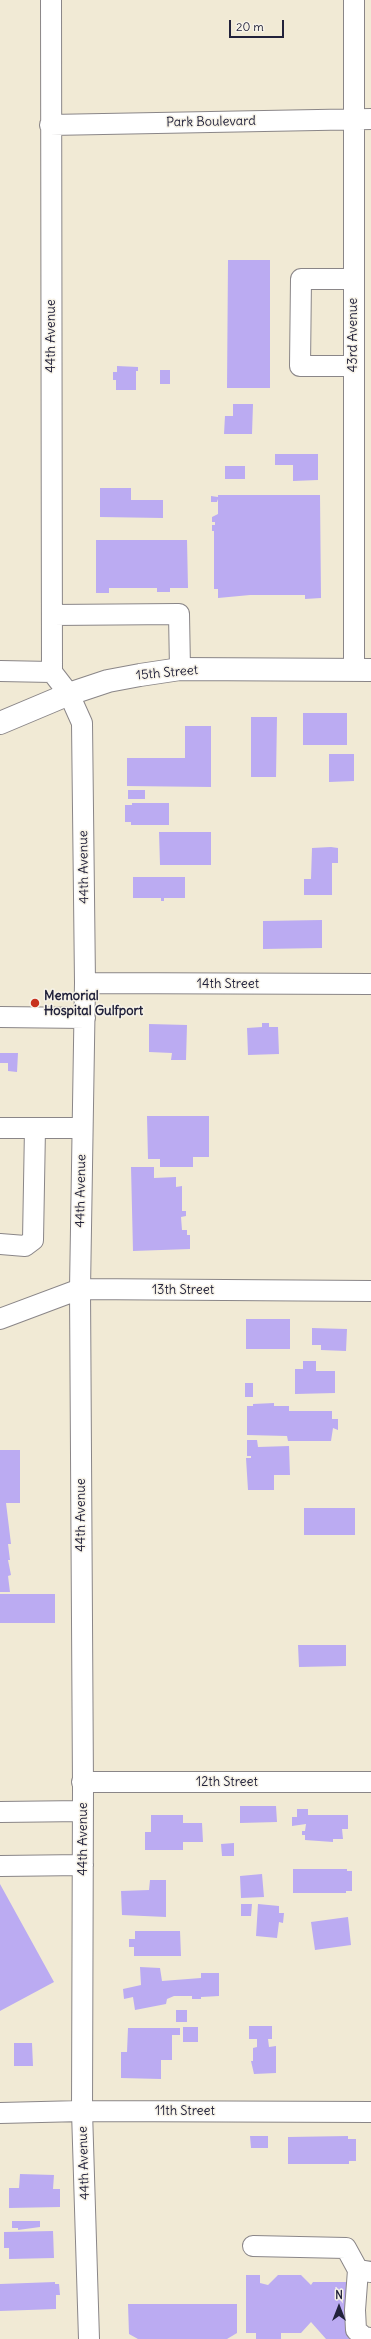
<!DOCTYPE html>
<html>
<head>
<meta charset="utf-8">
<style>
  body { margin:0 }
  #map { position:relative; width:371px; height:2339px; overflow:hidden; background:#f1ead5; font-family:Delius,sans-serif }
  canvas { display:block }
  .north { position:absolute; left:319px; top:2287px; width:40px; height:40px; -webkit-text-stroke:3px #f7f3e8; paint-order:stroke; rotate:0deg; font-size:11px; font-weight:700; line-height:16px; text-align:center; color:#22223b }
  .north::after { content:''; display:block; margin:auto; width:14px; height:18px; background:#22223b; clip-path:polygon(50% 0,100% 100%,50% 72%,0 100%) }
  .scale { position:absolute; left:229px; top:20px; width:55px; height:18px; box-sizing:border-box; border:2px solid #22223b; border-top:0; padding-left:5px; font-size:12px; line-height:14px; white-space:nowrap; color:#22223b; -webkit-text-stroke:3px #f7f3e8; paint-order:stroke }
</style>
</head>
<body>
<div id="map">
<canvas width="371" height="2339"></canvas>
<div class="north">N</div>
<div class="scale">20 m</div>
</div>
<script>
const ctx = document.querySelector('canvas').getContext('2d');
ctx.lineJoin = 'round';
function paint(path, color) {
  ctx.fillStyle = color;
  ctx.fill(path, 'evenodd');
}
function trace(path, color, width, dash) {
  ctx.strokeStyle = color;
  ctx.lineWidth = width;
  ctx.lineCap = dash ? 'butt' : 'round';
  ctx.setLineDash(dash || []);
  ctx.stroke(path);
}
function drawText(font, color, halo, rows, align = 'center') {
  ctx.font = font + ' Delius,sans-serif';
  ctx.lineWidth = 3;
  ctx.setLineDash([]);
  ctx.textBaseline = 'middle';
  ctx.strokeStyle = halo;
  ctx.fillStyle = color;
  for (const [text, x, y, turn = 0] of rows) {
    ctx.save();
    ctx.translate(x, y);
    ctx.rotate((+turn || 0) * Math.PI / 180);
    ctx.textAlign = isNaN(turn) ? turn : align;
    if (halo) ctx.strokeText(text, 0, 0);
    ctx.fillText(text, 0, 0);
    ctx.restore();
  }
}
const building = new Path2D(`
  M228 260H270V388H227Z
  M117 366 138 367V371H136V390H116V380H113V372H117Z
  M160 370H170V384H160Z
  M233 404H253L252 434H224L225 416H233Z
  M275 454H318V480L293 481V465H275Z
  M225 466H245V479H225Z
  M100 488H131V500H163V518L100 517Z
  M218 495H320L321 598 305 599V595H250L218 598V589H214V531H212V525H215V522H212V517L218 514V499L217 502H211V496L218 497Z
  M96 540H187L188 588H170V592H157V588H109V593H96Z
  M303 713H347V745H303Z
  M251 717H277L276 777H251Z
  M185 726H211V787L127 786V758H185Z
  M329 754H354V781L329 782Z
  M128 790H145V799H128Z
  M132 803H169V825H131V822H125V805H132Z
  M159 832H211V865H160Z
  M331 847 338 848V863H332V895H304V879H311L312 848Z
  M133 877H185V898H164V901H161V898H133Z
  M322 920V948L263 949V921Z
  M262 1023H269V1027H278L279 1054 248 1055 247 1028 262 1027Z
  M149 1024 187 1025 186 1060H171L172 1053 149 1052Z
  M0 1053H18L17 1072 8 1071V1063H0Z
  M147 1116H209V1157H193V1167H160V1159H148Z
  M131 1167H154V1178L176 1177V1187L182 1186V1211H186V1216L181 1217 182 1230H187V1235H190V1249L133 1251Z
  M246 1319H290V1349H246Z
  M312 1328 347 1329 346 1351 321 1350V1345H312Z
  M303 1361H316V1371H335V1393L295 1394V1369H303Z
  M245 1383H253V1397H245Z
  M274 1403V1406H289V1411H332V1419H338V1430L333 1428 331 1441H288L287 1436 247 1435V1406H253V1404Z
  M247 1440H257L258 1447 289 1446 290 1475H274V1490H248L246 1458H251V1456H247Z
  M0 1450H20V1503H6L11 1544H8L10 1560H8L11 1575 8 1576 10 1592H0Z
  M304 1508H355V1535H304Z
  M0 1594H55V1623H0Z
  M298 1645H346V1666L299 1667Z
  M240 1806H276L277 1822 240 1823Z
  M297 1809H308V1815H348V1829H342L343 1839H333V1842L305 1840V1835H302V1831H305L306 1824 292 1826V1817H297Z
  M151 1815H183V1823H202L203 1842H183V1850H145V1832H151Z
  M234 1843V1856H222L221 1844Z
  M293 1869H347V1871H352V1891H346V1893H293Z
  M262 1874 264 1897 241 1898 240 1876Z
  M150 1880H166V1917L122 1915 121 1891 149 1890Z
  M0 1884 54 1982 0 2011Z
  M241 1904H252L251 1916H241Z
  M258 1904 279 1906V1913H284L283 1923 279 1922 277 1938 256 1936Z
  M348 1917 351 1945 315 1950 311 1922Z
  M135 1931H180L181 1956H134V1947H129V1939H135Z
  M140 1967 160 1968 162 1981 201 1978V1973H219V1996L201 1997V1999H192V1996H174L167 1999 166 2004 135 2010 133 1997 124 1999 123 1989 141 1985Z
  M176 2010H187V2022H176Z
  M249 2026H272V2039H268L269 2047 276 2046V2073L254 2074 251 2061H253V2048L257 2047V2039H249Z
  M183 2027H198V2042H183Z
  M128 2028H180V2035H172V2060H161V2079L121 2078V2052H127Z
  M14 2043H32L33 2066H14Z
  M250 2136H268V2148H251Z
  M348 2136V2139H356V2161H349V2164H288V2137Z
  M20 2174 54 2175 53 2189H60V2207L9 2208V2188H19Z
  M12 2221H40V2227L18 2230V2228H12Z
  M53 2231 54 2258 9 2259V2248H4V2232Z
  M246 2275H260V2283L268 2285 278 2275H301L311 2285 313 2282H349V2339H326L311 2322 301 2333H281V2339H256V2333H246Z
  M55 2282V2284H59L60 2295H56V2309L0 2311V2284Z
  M128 2304H237V2333L227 2339H138L129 2334Z`);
const minor = new Path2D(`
  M51 0 52 672
  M354 0V670
  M50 125 371 119
  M353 279H301L300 366H354
  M52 615 179 614 180 669
  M0 671 52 672 69 694 82 723 85 983 80 1289 83 1787 82 2111 89 2339
  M85 983 371 984
  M0 1017 85 1018
  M0 1128H82
  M0 1244 25 1246 33 1240 35 1128
  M0 1319 80 1289 371 1291
  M82 1782H371
  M0 1812 83 1811
  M0 1866 83 1865
  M0 2113 82 2111 371 2112
  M253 2246 346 2248 358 2270 371 2272
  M358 2270 355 2310 356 2330 364 2337 371 2338`);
const major = new Path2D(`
  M0 723 69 694 108 681 140 675 180 669 371 670`);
const markers = [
  [35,1003,5,"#c8321e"]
];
const streetNames = [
  ["Park Boulevard",211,122,-1],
  ["43rd Avenue",353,335,-90],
  ["44th Avenue",51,336,-90],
  ["15th Street",167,673,-5],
  ["44th Avenue",84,867,-91],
  ["14th Street",228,984],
  ["44th Avenue",81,1191,-89],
  ["13th Street",183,1290],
  ["44th Avenue",81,1515,-90],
  ["12th Street",227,1782],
  ["44th Avenue",83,1839,-90],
  ["11th Street",185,2111],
  ["44th Avenue",84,2163,-92]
];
const poiNames = [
  ["Memorial",44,996],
  ["Hospital Gulfport",44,1011]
];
paint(building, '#bbabf2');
trace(minor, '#8a8688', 22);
trace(major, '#8a8688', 24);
trace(minor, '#fff', 20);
trace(major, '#fff', 22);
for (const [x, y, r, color] of markers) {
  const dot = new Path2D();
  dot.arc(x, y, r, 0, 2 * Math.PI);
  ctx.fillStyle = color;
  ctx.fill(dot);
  trace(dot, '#f7f3e8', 1.5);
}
drawText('13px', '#22223b', '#f7f3e8', streetNames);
drawText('bold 13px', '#22223b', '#f7f3e8', poiNames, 'left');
</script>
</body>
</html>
